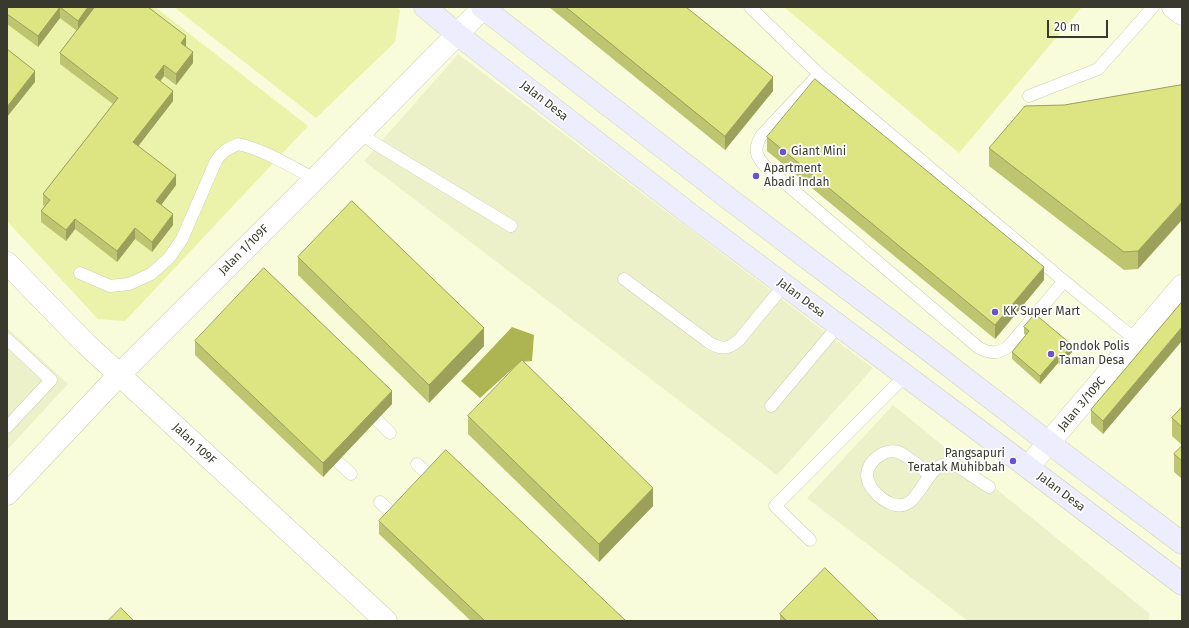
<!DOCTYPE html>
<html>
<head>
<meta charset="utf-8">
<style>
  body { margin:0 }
  #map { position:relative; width:1189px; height:628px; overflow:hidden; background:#f8fcda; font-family:"Fira Sans",sans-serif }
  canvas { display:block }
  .frame { position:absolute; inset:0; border:8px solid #393a2d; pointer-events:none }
  .scale { position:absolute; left:1047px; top:20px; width:61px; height:18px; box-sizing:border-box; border:2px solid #393a2d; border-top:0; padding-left:5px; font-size:12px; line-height:14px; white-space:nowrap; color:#393a2d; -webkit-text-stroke:3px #fff; paint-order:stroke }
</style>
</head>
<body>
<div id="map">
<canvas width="1189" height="628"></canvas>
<div class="frame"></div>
<div class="scale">20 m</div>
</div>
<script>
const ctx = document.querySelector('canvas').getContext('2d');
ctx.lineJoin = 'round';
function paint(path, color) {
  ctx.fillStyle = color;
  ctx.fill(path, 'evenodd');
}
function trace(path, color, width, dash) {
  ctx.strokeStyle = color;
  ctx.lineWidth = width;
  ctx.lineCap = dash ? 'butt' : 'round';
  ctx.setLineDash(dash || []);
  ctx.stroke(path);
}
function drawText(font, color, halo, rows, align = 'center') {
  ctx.font = font + ' "Fira Sans",sans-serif';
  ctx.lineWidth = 3.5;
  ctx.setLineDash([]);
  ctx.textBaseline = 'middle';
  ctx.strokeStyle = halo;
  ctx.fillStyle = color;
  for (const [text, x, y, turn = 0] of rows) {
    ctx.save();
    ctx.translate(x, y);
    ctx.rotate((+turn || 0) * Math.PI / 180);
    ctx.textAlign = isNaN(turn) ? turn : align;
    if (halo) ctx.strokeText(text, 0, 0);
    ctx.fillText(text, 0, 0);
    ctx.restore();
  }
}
const built = new Path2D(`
  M458 54 873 368 777 475 364 161Z
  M7 328 68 384 7 450Z
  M893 405 1150 614 1148 621H968L807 498Z`);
const green = new Path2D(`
  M7 7H155L308 126 125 321 98 319 7 221Z
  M174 7H397L400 10 395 42 316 118Z
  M784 7H1082L959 153Z`);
const water = new Path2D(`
  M512 327 534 335 532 361 520 362 480 398 461 381Z`);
const service = new Path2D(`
  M750 7 819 74 1064 281 1136 340
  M819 74 761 136C754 149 755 155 765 166L979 348C991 354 999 354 1009 346L1064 281
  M1029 96 1098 69 1153 7
  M360 132 374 143 511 226
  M80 273 110 286 129 284 151 274 169 258 182 239 216 161C221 152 228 149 238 144 265 150 290 166 315 179
  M624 279 710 343C722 350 729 349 739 340L771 301 784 286
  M7 339 51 380 7 427
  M771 406 838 326
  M377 420 390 433
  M338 462 351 474
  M417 464 432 478
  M930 475C922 469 907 455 898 452 884 448 868 461 867 475 867 487 881 500 892 504 922 515 923 459 953 464 959 466 982 483 989 487
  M380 502 396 517
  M810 540 775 506 905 376`);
const minor = new Path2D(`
  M1173 7 1182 14
  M1028 467 1182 286
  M7 494 119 375 315 179 483 8`);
const tertiary = new Path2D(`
  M7 263 85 343 386 621`);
const secondary = new Path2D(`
  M425 7 457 34 691 215 1013 456 1182 584
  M482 7 732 201 922 345 1049 443 1182 543`);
const wall = new Path2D(`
  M7 7H148L186 47 193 63 176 85 164 76 160 81 173 101 138 146 176 185 161 205 173 225 152 252 135 239 117 262 75 229 66 241 41 222V211L45 206 43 205V194L113 104 60 64V53L77 31 60 18 38 47 7 24Z
  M549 7H686L773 91 725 150Z
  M1182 85 1138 269 1124 270 989 166V148L1064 105Z
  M767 137 1044 280 995 339 767 151Z
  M298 257 484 346 429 403 298 275Z
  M1182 302 1103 434 1091 423V410Z
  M1024 327 1072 352 1061 365 1058 363 1040 384 1012 359V352L1026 335 1024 334Z
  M195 341 392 404 323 477 195 355Z
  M1182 407V445L1172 436V418Z
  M468 416 653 506 599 562 468 434Z
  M1182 446V479L1174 472V454Z
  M379 521 626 621H471L379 534Z
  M780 614 879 621H780Z`);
const shadedWall = new Path2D(`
  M60 7V18L38 47V36Z
  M88 7H95L78 31V21Z
  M186 36V47L181 43Z
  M193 52V63L176 85V74Z
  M164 65V76L155 88V77Z
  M35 71V82L7 117V107Z
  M773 77V91L725 150V136Z
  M173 91V101L133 153V142Z
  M176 175V185L156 212V201Z
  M1182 202V220L1138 269V251Z
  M173 214V225L152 252V242Z
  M75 219V229L66 241V230Z
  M135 228V239L117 262V251Z
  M1044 267V280L995 339V325Z
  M1182 327V341L1103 434V421Z
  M484 328V346L429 403V385Z
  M1072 345V352L1061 365V358Z
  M1058 355V363L1040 384V376Z
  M392 391V404L323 477V463Z
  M653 488V506L599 562V544Z`);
const building = new Path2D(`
  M7 7H88L78 21 60 7 38 36 7 14Z
  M95 7H148L186 36 181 43 193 52 176 74 164 65 155 77 173 91 133 142 176 175 156 201 173 214 152 242 135 228 117 251 75 219 66 230 41 211 50 200 43 194 118 98 60 53Z
  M566 7H686L773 77 725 136Z
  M7 49 35 71 7 107Z
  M815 79 1044 267 995 325 767 137Z
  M1182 85V202L1138 251 1124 252 989 148 1025 106 1064 105Z
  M352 201 484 328 429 385 298 257Z
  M264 268 392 391 323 463 195 341Z
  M1182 302V327L1103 421 1091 410Z
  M1035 314 1072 345 1061 358 1058 355 1040 376 1012 352 1029 331 1024 327Z
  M522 360 653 488 599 544 468 416Z
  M1182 407V427L1172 418Z
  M1182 446V461L1174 454Z
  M446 450 626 621H485L379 521Z
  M825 568 879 621H787L780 614Z
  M121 608 134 621H108Z`);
const markers = [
  [783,152,4,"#6b52cc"],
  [756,176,4,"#6b52cc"],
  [995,312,4,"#6b52cc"],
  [1051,354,4,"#6b52cc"],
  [1013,461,4,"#6b52cc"]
];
const streetNames = [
  ["Jalan Desa",544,101,38],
  ["Jalan 1/109F",244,250,-45],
  ["Jalan Desa",801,298,37],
  ["Jalan 3/109C",1082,404,-50],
  ["Jalan 109F",194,444,43],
  ["Jalan Desa",1061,492,37]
];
const poiNames = [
  ["Giant Mini",791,152],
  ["Apartment",764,169],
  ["Abadi Indah",764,183],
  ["KK Super Mart",1003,312],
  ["Pondok Polis",1059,347],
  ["Taman Desa",1059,361],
  ["Pangsapuri",1005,454,"right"],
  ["Teratak Muhibbah",1005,468,"right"]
];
paint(built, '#edf1c9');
paint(green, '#ebf2aa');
paint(water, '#adb452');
trace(service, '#cdd0b0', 13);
trace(minor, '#cdd0b0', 23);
trace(tertiary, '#cdd0b0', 23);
trace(secondary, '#cdd0b0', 23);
trace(service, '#fff', 12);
trace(minor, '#fff', 22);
trace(tertiary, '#fff', 22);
trace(secondary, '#eeedfe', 22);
paint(wall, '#bec570');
paint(shadedWall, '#9ba05b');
paint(building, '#dde582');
trace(building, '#9ba05b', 1);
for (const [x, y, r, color] of markers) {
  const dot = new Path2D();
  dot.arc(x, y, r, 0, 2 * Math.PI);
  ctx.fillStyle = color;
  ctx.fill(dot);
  trace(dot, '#fff', 1.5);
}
drawText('12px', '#393a2d', '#fff', streetNames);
drawText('12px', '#393a2d', '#fff', poiNames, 'left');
</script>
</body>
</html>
